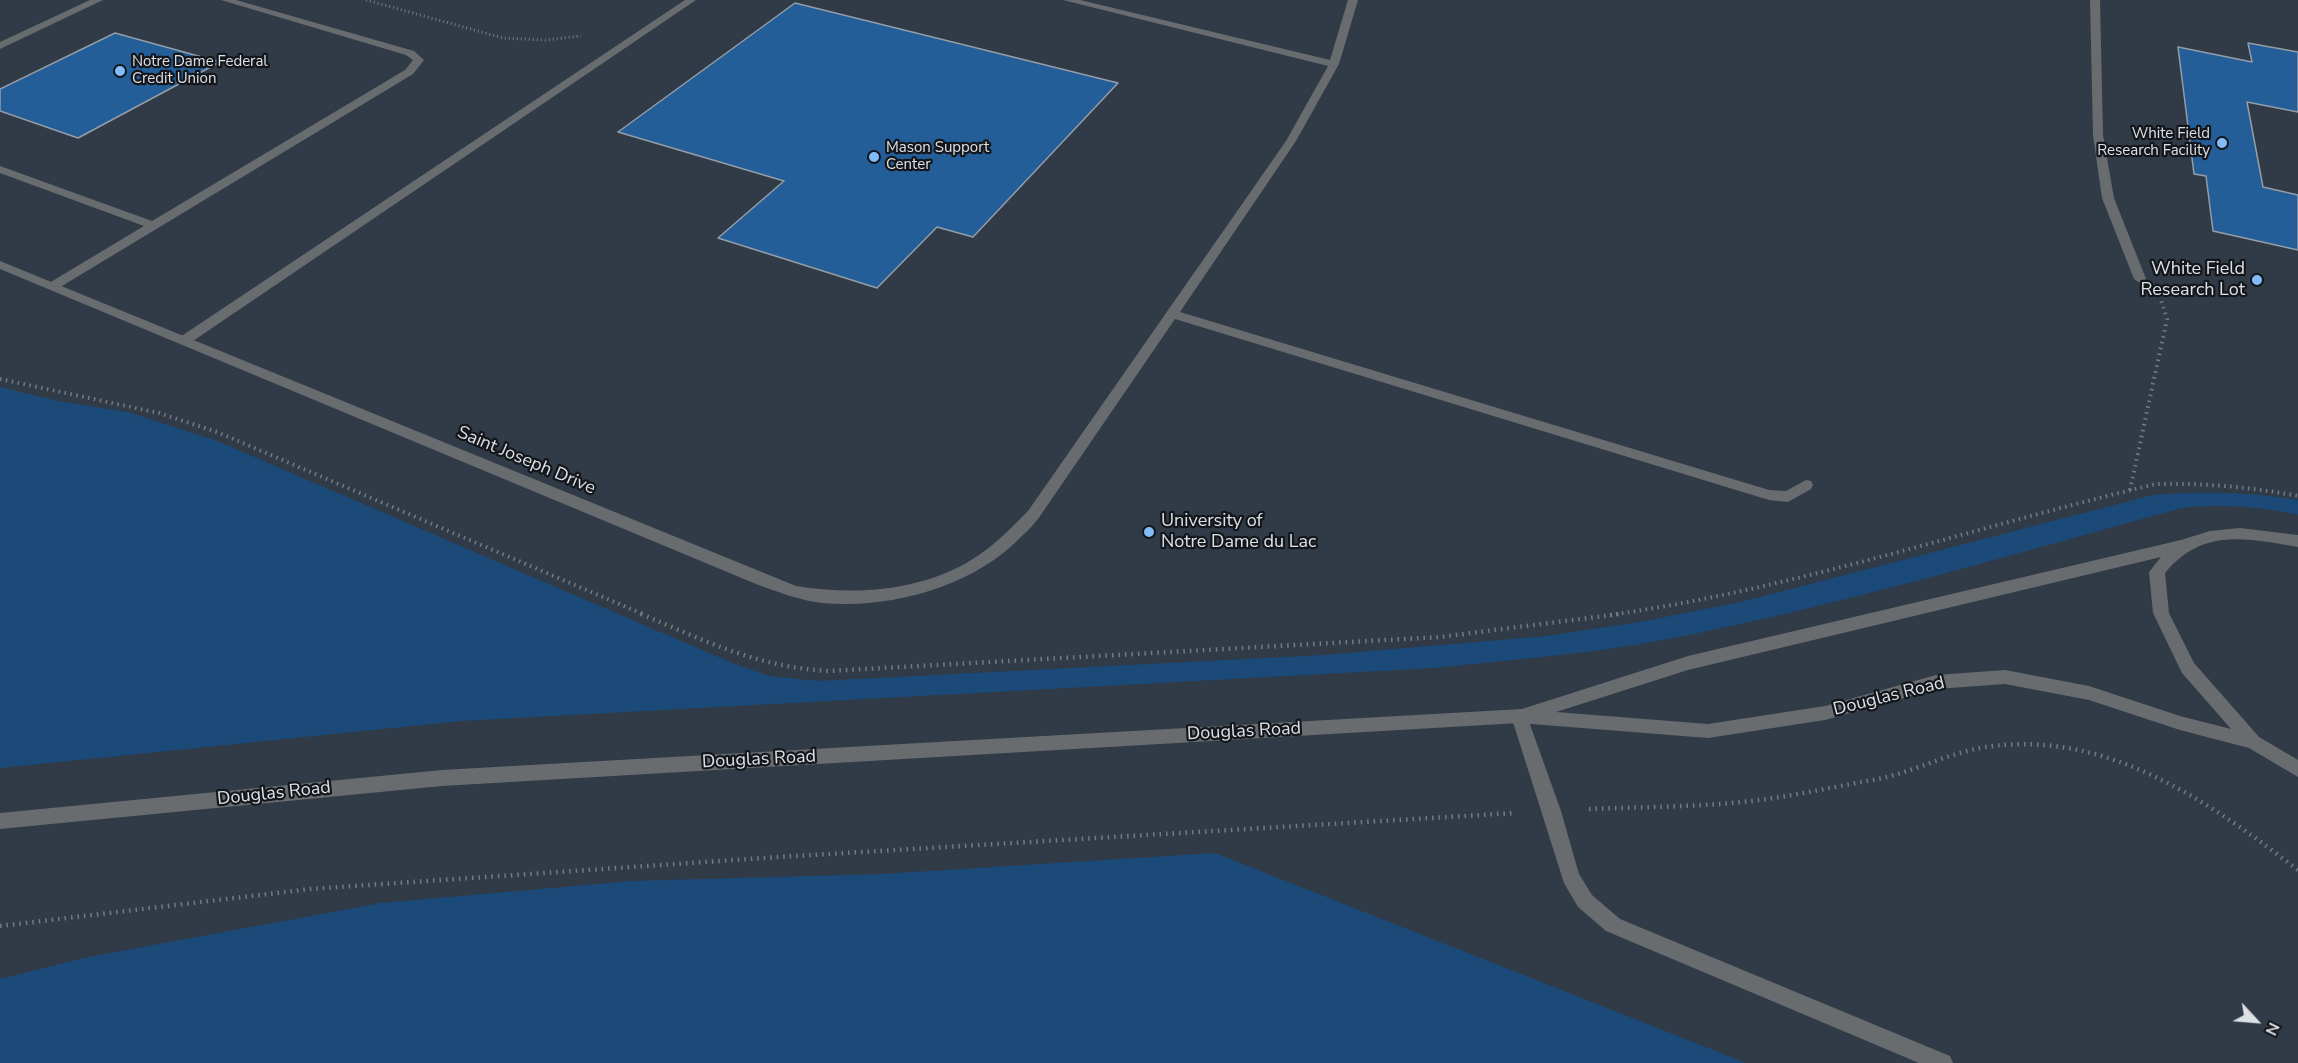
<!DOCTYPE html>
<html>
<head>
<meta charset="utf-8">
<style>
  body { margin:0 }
  #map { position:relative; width:2298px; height:1063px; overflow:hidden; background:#282e36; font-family:"Nunito Sans",sans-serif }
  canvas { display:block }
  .north { position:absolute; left:2226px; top:991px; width:60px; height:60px; -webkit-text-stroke:4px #13161a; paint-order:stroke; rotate:116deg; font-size:16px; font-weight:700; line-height:24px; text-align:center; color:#dde1e6 }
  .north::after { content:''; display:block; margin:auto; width:21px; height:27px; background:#dde1e6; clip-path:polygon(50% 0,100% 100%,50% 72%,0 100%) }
</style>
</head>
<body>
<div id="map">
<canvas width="2298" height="1063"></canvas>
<div class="north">N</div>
</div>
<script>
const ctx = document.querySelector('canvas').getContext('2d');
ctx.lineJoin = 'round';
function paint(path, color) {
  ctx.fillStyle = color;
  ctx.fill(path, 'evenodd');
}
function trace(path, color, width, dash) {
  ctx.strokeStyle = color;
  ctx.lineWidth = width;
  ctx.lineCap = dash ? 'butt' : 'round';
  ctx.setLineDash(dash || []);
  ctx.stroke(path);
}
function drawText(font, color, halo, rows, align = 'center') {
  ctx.font = font + ' "Nunito Sans",sans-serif';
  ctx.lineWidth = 4.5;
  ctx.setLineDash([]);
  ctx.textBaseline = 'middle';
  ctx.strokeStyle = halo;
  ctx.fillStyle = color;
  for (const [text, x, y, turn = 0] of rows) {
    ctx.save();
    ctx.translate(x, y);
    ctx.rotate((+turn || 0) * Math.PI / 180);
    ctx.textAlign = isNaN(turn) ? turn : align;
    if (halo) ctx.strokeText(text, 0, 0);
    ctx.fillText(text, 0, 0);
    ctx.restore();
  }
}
const built = new Path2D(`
  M0 0H2298V1063H0Z`);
const green = new Path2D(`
  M0 387 58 401 128 412 217 441 732 663 769 676 818 681 1324 655 1547 636 1645 621 1741 602 2153 495C2203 491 2249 492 2298 500V515C2259 506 2222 504 2182 508 2010 555 1839 606 1663 640 1588 654 1510 660 1434 668L461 721 0 768Z
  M1215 853 1746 1063H0V979L89 957 381 903 632 881 883 874Z`);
const building = new Path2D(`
  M795 3 1118 83 973 237 937 227 877 288 718 238 784 181 618 132Z
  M115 33 220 62 78 138 0 111V89Z
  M2248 43 2298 52V112L2247 102 2263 187 2298 195V250L2213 231 2206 176 2194 174 2178 47 2252 62Z`);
const pathFar2 = new Path2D(`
  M366 0 503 38 545 40 581 36`);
const pathFar1 = new Path2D(`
  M0 379 159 413 217 432 645 615
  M2130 490 2167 319 2161 300
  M1610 615C1795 589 1974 527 2156 484 2205 483 2250 487 2298 496`);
const path = new Path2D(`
  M641 614C706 641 757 667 828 671L1440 637 1620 614
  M1589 809C1643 807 1698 807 1752 801 1793 796 1833 787 1873 780 1912 773 1947 753 1986 747 2106 729 2208 801 2298 870
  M0 926 310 889 778 857 1515 813`);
const service = new Path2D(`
  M90 0H103L0 49V42Z
  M221 0H236L414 51 424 60 413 74 57 289H49L47 286 49 283 144 226 0 173V166L152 221 405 70 413 60 406 55Z
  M685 0H696L190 343H180L178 340 180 337Z
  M1063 0H1080L1330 60 1348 0H1358L1339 64 1296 141 1180 312 1769 490 1786 491 1806 480 1811 481 1813 485 1811 489 1788 502 1769 500 1175 319 1038 519H1028L1026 515 1028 511 1286 141 1328 66Z
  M2090 0H2100L2103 135 2114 198 2146 279 2140 283 2134 279 2102 198 2093 135Z
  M1519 709 1525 711 1527 716 1561 811 1579 874 1592 895 1620 919 1950 1056 1953 1063H1919L1606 931 1578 907 1564 883 1511 716 1513 711Z`);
const minor = new Path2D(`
  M0 261 796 586C857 596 927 591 979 555 998 542 1012 527 1028 511H1038L1040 515C1036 523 1029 529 1022 536 973 587 892 609 822 603 799 600 778 592 756 584L0 269Z`);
const tertiary = new Path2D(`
  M2240 528 2298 535V547C2246 538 2202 528 2165 573L2169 613 2194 663 2259 737 2298 760V777L2249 748 2180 730 2089 700 2005 684 1936 689 1825 720 1708 738 1519 723 442 786 0 829V813L442 770 1522 709 1688 656 2181 540 2210 531ZM2161 557 2149 572 2153 613 2182 673 2231 729 2180 716 2089 686 2005 670 1936 675 1825 706 1708 724 1556 712 1688 670Z`);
const markers = [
  [120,71,6,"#83bcfb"],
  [2222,143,6,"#83bcfb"],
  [874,157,6,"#83bcfb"],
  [2257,280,6,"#83bcfb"],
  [1149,532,6,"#83bcfb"]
];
const farPoinames = [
  ["Notre Dame Federal",132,62],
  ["Credit Union",132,79],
  ["White Field",2210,134,"right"],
  ["Research Facility",2210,151,"right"],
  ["Mason Support",886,148],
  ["Center",886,165]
];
const poiNames = [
  ["White Field",2245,270],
  ["Research Lot",2245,291],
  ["University of",1161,522,"left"],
  ["Notre Dame du Lac",1161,543,"left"]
];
const streetNames = [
  ["Saint Joseph Drive",526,461,23],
  ["Douglas Road",1889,697,-14],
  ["Douglas Road",1244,732,-3],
  ["Douglas Road",759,760,-3],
  ["Douglas Road",274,794,-6]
];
paint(built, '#303b47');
paint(green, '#1b4a79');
paint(building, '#235e98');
trace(building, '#959da6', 1.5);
trace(pathFar2, '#767b82', 3, [1, 3]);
trace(pathFar1, '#767b82', 4, [1.5, 4.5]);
trace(path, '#767b82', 4.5, [1.5, 5]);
paint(service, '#686c6f');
paint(minor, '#686c6f');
paint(tertiary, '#686c6f');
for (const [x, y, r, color] of markers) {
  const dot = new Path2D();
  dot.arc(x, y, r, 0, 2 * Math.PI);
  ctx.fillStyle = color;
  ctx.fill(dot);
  trace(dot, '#13161a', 2);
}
drawText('15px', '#dde1e6', '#13161a', farPoinames, 'left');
drawText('18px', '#dde1e6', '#13161a', poiNames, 'right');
drawText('18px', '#dde1e6', '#13161a', streetNames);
</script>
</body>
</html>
